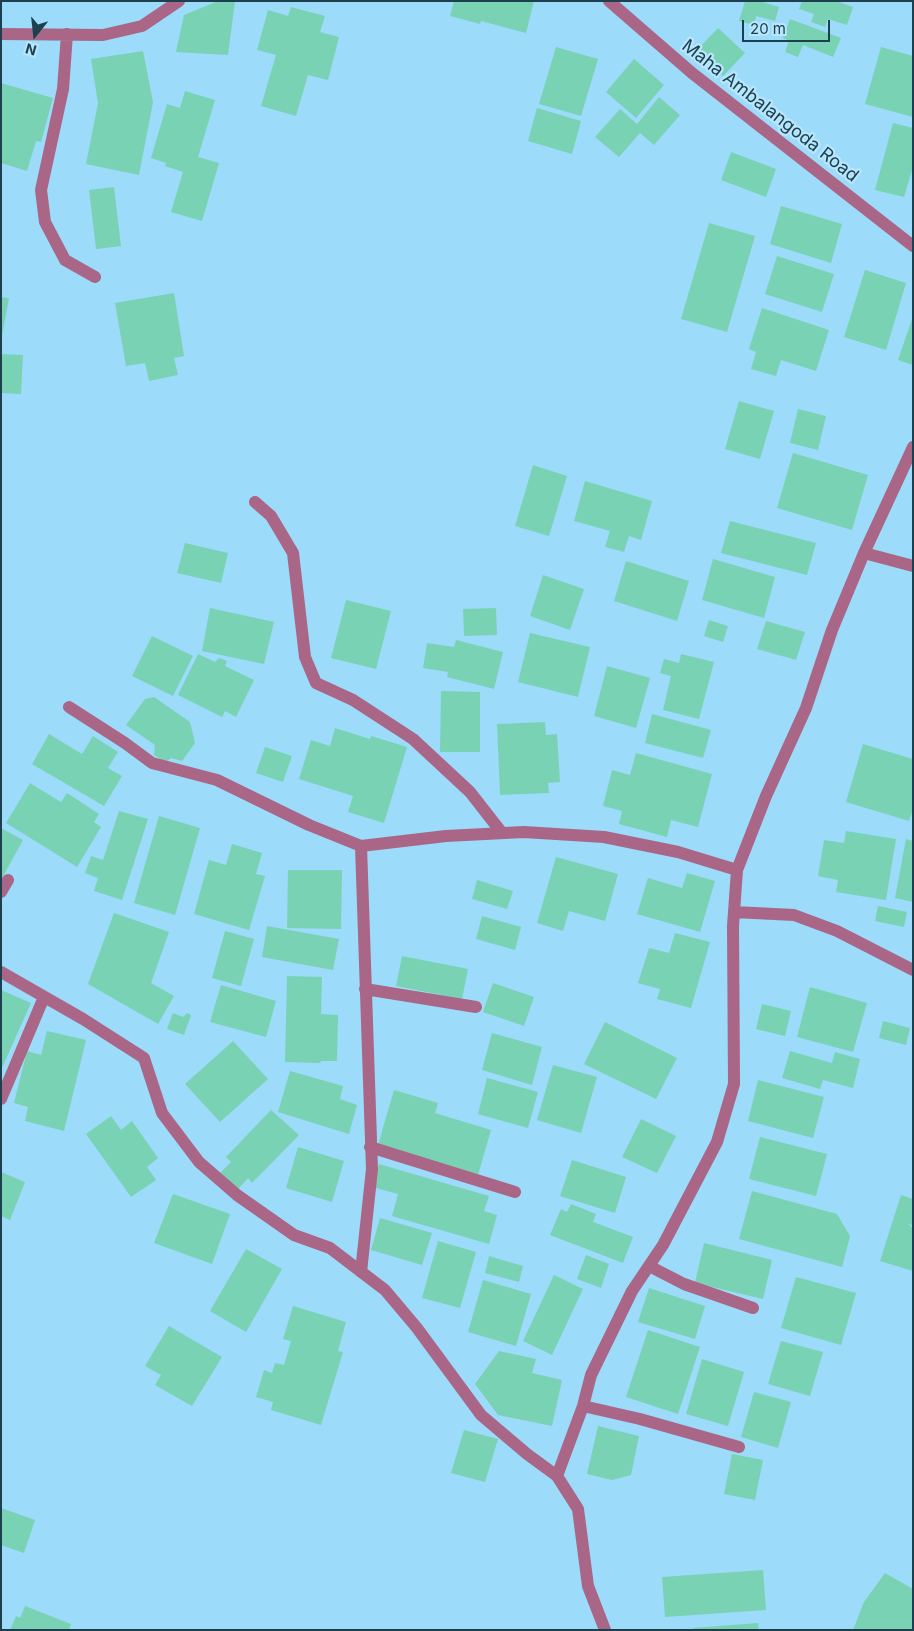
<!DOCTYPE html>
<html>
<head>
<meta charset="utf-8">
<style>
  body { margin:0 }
  #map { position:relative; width:914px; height:1631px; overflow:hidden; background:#9cdbfa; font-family:Inter,sans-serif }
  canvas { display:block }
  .frame { position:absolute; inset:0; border:2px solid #1d404f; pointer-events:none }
  .north { position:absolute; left:10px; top:10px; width:50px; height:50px; -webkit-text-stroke:4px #b7e6fd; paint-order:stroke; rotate:196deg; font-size:14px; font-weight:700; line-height:20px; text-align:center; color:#1d404f }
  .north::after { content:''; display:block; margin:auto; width:18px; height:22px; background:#1d404f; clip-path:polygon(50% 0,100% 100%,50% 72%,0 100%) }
  .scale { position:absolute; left:742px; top:20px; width:88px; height:22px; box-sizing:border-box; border:2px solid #1d404f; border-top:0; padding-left:6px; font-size:15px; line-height:18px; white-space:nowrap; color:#1d404f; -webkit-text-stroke:4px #b7e6fd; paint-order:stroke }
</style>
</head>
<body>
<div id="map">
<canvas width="914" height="1631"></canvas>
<div class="frame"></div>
<div class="north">N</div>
<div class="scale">20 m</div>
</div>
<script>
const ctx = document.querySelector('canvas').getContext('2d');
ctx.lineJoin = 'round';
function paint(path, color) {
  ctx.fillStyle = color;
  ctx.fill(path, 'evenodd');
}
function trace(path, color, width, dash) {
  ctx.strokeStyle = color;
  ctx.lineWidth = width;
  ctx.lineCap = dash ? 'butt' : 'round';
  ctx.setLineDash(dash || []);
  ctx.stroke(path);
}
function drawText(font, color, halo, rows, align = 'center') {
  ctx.font = font + ' Inter,sans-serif';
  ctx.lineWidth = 4.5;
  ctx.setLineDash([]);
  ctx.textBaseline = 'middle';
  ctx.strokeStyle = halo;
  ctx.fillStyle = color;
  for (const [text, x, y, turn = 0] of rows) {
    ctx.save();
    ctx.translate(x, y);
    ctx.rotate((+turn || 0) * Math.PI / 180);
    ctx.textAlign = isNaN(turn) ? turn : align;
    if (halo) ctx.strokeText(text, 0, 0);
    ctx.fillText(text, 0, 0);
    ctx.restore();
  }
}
const building = new Path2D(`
  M218 1H235L228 55 176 52 184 15Z
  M454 1H534L526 33 481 21 480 24 450 16Z
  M745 1H759L779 7 775 21 756 16 754 25 739 21Z
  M802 1H836L853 7 847 25 828 19 825 27 811 22 814 14 799 9Z
  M291 7 325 16 320 32 339 37 328 80 308 75 296 116 261 106 276 55 257 50 268 10 288 16Z
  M790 19 841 38 833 57 803 45 798 57 785 52 789 41 783 38Z
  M718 28 745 53 723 76 696 51Z
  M556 47 598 59 581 116 539 104Z
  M881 47 913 56V117L865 104Z
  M143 51 153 102 139 175 86 164 98 103 91 59Z
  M634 59 664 85 636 118 606 92Z
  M1 83 53 98 41 142 36 141 27 171 1 163Z
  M185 91 215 100 198 157 219 163 202 221 171 212 183 172 165 166 166 163 151 158 167 104 180 108Z
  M659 97 680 115 654 145 640 133 619 157 595 137 620 109 637 124Z
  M537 108 581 121 572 154 528 141Z
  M893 123 913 128V167L904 197 875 190Z
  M731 152 776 169 766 197 721 180Z
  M114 187 121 246 96 249 89 190Z
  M781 206 842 224 831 263 770 244Z
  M709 223 755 236 727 332 681 319Z
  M777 256 834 274 822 312 765 294Z
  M865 270 906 283 886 350 844 337Z
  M174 293 184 356 174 358 178 375 149 381 145 363 126 366 115 303Z
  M1 297 9 298 2 336H1Z
  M762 308 829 330 816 371 781 360 776 376 751 369 756 352 749 349Z
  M913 316V365L898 360Z
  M1 354 23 355 21 394 1 393Z
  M739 401 774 411 760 459 725 449Z
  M798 409 826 416 818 450 790 443Z
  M793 453 868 475 852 530 777 508Z
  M533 465 567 476 549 536 515 526Z
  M585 481 652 501 641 540 629 536 624 552 605 547 610 531 574 521Z
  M730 521 816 543 807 575 721 553Z
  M185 543 228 553 221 583 177 573Z
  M713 559 775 577 764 618 702 600Z
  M626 561 689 581 677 621 614 601Z
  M543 575 584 589 570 630 530 616Z
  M346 600 391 611 376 669 331 658Z
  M210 608 274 622 264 664 202 651Z
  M496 608 497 635 464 636 463 609Z
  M709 620 728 626 723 642 704 636Z
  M766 621 805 632 796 660 757 649Z
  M530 633 590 647 578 697 518 682Z
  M152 636 193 656 173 696 132 676Z
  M456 640 503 652 494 689 447 677 448 672 423 668 427 643 454 647Z
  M198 654 215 662 219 658 227 661 225 666 254 680 236 717 225 711 222 717 178 695Z
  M681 654 714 662 699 719 663 710 671 676 660 673 664 659 679 663Z
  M607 666 650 678 636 728 594 716Z
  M441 691 480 692V752H440Z
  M154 697 190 722 195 743 182 761 171 758 166 762 154 755 155 745 126 725 145 699Z
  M652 714 711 730 703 758 645 743Z
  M545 722 546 735 557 734 560 782 548 783 549 793 500 795 497 724Z
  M335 728 370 739 371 736 407 747 384 823 348 812 353 796 299 779 311 740 330 746Z
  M49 734 82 754 93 736 118 752 108 768 122 776 104 806 32 764Z
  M863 744 913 759V809L909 821 846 802Z
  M265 747 292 756 283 782 256 773Z
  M636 753 712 774 698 827 671 820 667 837 619 824 622 811 603 806 612 770 630 775Z
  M30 783 61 802 67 793 99 814 94 822 101 827 77 867 6 823Z
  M119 811 148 819 122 900 94 891 98 878 85 873 91 856 103 860Z
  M159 816 200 828 175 915 134 903Z
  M1 828 23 840 1 880Z
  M846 831 896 839 886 900 836 892 838 880 818 876 824 840 844 843Z
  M906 839 913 841V902L895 898Z
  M232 844 262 853 256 874 265 876 249 930 194 914 209 860 226 865Z
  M556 857 618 874 605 921 569 911 563 931 537 923Z
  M288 870H342L341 929 287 928Z
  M687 873 715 881 700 932 637 914 648 878 682 888Z
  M477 880 513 891 507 909 472 899Z
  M878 906 907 912 904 927 875 921Z
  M114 913 169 932 151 983 174 996 158 1024 88 984Z
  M482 916 521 927 515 950 476 939Z
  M267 926 339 939 333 970 262 957Z
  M225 931 254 939 241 986 212 978Z
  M675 933 710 942 691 1008 657 999 660 989 638 983 649 948 669 953Z
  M402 956 468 969 462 999 396 986Z
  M287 976 322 977 321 1014 338 1015 337 1061H321L320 1063 285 1062Z
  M493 983 534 997 524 1026 483 1012Z
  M221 985 276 1001 266 1037 210 1022Z
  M810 987 867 1003 853 1052 797 1037Z
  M1 990 31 1003 1 1070Z
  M762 1004 791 1011 785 1036 756 1029Z
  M173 1013 183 1017 187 1013 191 1015 184 1035 167 1029Z
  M883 1021 910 1028 906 1045 879 1038Z
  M605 1022 677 1058 656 1099 584 1064Z
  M47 1031 86 1040 64 1131 25 1121 28 1107 14 1103 27 1051 41 1055Z
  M492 1033 542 1047 532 1085 482 1070Z
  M233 1041 268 1079 220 1122 185 1084Z
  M790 1051 832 1063 835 1052 860 1059 853 1088 823 1080 820 1089 782 1078Z
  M553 1065 597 1077 581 1133 537 1120Z
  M290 1071 343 1086 340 1099 357 1105 349 1134 278 1112Z
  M487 1078 538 1092 528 1128 478 1114Z
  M758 1080 824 1097 813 1138 748 1121Z
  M394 1090 438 1103 435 1113 491 1130 478 1175 378 1145Z
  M271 1110 299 1135 252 1183 248 1178 238 1189 220 1173 231 1162 226 1157Z
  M111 1116 121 1130 132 1121 158 1158 147 1167 156 1180 131 1197 86 1134Z
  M641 1119 676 1136 657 1173 622 1157Z
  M760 1137 827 1154 816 1196 749 1179Z
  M298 1147 344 1161 332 1202 286 1188Z
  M572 1160 626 1177 615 1213 560 1196Z
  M379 1164 489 1196 484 1211 497 1215 489 1244 392 1216 398 1194 372 1187Z
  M1 1172 25 1182 10 1220 1 1216Z
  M752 1191 837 1214 850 1236 842 1267 739 1239Z
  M173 1194 230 1214 212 1264 154 1243Z
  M901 1195 913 1199V1225L908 1224 913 1228V1271L880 1261Z
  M571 1204 596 1214 593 1222 633 1237 623 1263 550 1235 561 1209 567 1212Z
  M380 1218 432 1233 422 1265 371 1250Z
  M438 1241 476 1252 460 1308 422 1298Z
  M704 1243 772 1260 763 1299 695 1283Z
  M246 1249 282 1269 246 1332 210 1311Z
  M586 1255 609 1264 601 1288 577 1279Z
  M489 1256 523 1266 519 1282 485 1273Z
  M554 1275 583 1289 552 1355 523 1341Z
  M796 1277 856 1293 841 1345 781 1328Z
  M483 1280 531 1294 516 1346 468 1332Z
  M649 1288 705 1306 695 1339 638 1322Z
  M293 1306 346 1322 338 1351 343 1352 321 1425 271 1410 273 1402 256 1397 264 1370 272 1373 275 1363 284 1365 291 1341 283 1339Z
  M169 1326 222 1357 192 1406 155 1385 161 1375 145 1366Z
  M648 1330 700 1347 678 1414 626 1397Z
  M781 1341 823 1352 810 1396 768 1384Z
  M499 1351 536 1359 532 1373 562 1380 552 1426 498 1415 475 1384Z
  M702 1359 744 1372 728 1426 686 1414Z
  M754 1392 791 1402 778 1448 741 1437Z
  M598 1426 639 1436 631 1475 612 1480 587 1474Z
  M464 1430 498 1439 485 1482 451 1473Z
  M732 1454 763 1460 755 1500 724 1494Z
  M1 1508 35 1520 24 1553 1 1545Z
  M763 1570 766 1610 665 1617 662 1577Z
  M885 1573 913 1589V1630H853L864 1602Z
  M25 1606 71 1624 69 1630H10L16 1616 20 1618Z
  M758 1623 759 1630H693V1628Z`);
const minor = new Path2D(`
  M609 1 692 73 913 246
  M1 34 103 35 142 26 179 1
  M67 34 63 89 41 190 45 222 65 260 95 277
  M255 502 271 516 293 553 305 657 316 683 353 700 413 739 470 792 502 833
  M864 553 913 566
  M69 707 125 743 152 763 217 780 309 825 361 846 446 836 524 832 604 837 678 852 737 870
  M361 846 372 1169 361 1272
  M1 892 8 880
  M734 912 794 915 837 931 913 970
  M1 972 83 1019 144 1058 162 1113 199 1162 237 1195 294 1235 330 1248 385 1290 417 1328 481 1415 527 1454 557 1476 578 1509 588 1586 605 1630
  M365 989 476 1007
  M1 1099 44 997
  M370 1147 515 1192
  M649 1266 684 1284 753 1308
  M583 1406 640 1419 739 1447
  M557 1476 583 1406 591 1375 632 1291 663 1245 717 1142 734 1084 733 926 737 870 766 796 806 708 832 630 864 553 913 447`);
const streetNames = [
  ["Maha Ambalangoda Road",770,111,38]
];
paint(building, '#7ad2b4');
trace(minor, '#a96686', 12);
drawText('18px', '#1d404f', '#b7e6fd', streetNames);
</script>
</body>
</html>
